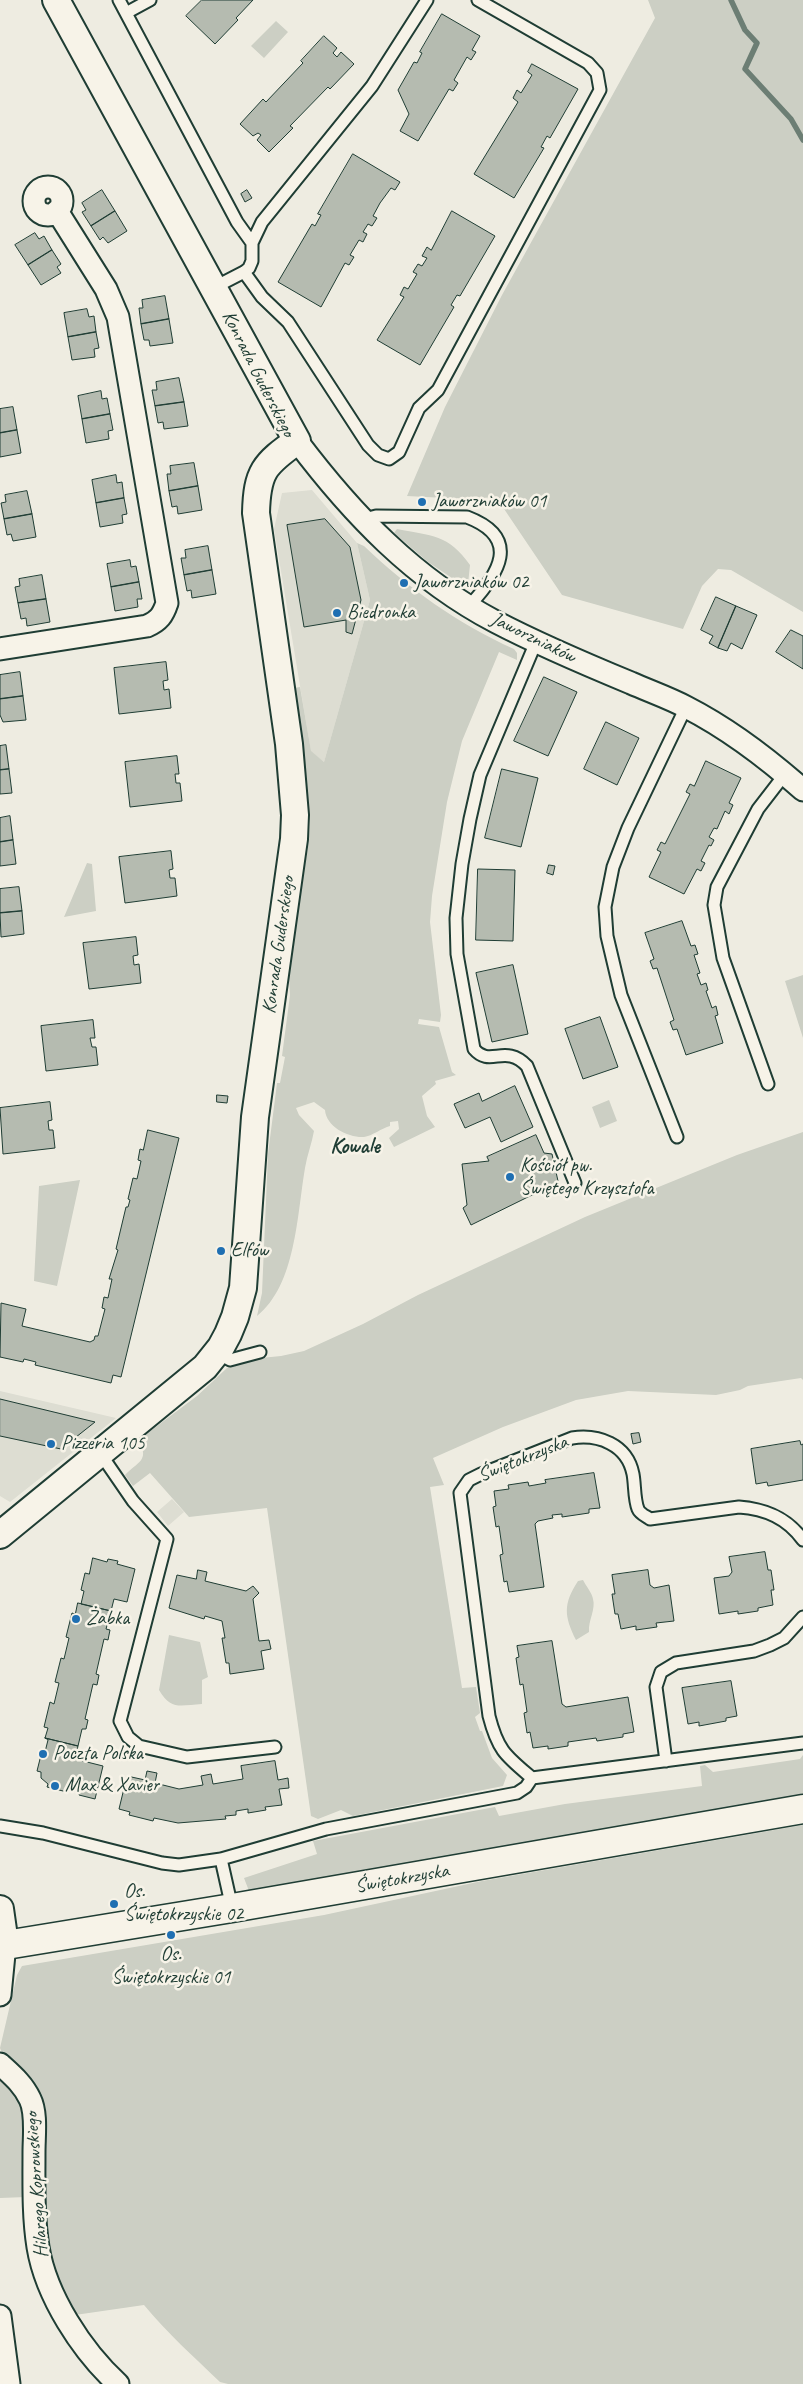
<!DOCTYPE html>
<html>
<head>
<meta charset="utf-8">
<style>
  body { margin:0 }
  canvas { display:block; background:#eeece1 }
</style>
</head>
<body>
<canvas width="803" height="2384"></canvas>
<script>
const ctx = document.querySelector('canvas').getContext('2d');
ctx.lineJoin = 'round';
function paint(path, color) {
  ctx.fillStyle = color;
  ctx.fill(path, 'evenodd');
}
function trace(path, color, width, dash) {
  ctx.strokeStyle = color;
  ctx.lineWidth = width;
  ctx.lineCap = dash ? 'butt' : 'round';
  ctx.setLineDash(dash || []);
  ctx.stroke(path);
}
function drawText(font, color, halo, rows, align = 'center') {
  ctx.font = font + ' Caveat,sans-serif';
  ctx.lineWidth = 5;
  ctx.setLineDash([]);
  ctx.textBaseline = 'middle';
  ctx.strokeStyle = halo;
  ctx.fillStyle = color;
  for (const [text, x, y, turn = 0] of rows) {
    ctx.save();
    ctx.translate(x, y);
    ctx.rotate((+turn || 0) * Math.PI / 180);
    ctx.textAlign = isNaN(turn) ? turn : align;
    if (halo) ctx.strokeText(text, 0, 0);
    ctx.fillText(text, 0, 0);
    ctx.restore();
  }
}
const built = new Path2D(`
  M312 490 357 543 370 600 324 762 311 752 274 529 282 493Z
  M0 1391 116 1418 10 1502 0 1496Z
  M172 1499 184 1512 168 1526 157 1512Z`);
const green = new Path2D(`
  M648 0H803V612L731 570 718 569 702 586 683 629 562 595 496 497 465 499 407 496 445 407 502 295 655 18Z
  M276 21 288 32 264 58 251 46Z
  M397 529C432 536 448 534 470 565L468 584 464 586 428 562 394 533Z
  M357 543 364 546C408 588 458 624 514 649L517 653V660L499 652 462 741 447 802 432 896 430 922 441 1015 440 1022 419 1019 418 1024 439 1027 452 1072 456 1075 435 1081 436 1084 422 1096 427 1116 435 1127 394 1147 389 1138 399 1129 398 1121 390 1122V1126C382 1128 372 1136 364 1137 349 1138 326 1127 325 1110L314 1102 296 1108 299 1115 314 1131C312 1143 307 1155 305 1168 297 1215 296 1285 257 1316L262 1293 268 1154 277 1083H280L285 1057 282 1056 290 995 288 962 308 848 310 821 303 752 294 688 300 687 311 751 324 762 370 600Z
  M87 863 92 864 96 911 64 917Z
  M803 975V1038L785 981Z
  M609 1100 617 1121 600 1128 592 1107Z
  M803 1132V1380L801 1378 748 1386 740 1390 716 1395 628 1391 576 1400 503 1427 433 1458 444 1485 430 1487 462 1688 476 1687 480 1713 475 1717 480 1731H482L492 1758 507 1775 503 1786 353 1816 341 1810 318 1819 311 1816 267 1508 189 1517 150 1473 133 1486 125 1475C137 1462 150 1461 139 1441L141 1438 197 1396 227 1368 261 1358 281 1356 304 1351 363 1324 418 1295 585 1217 737 1155Z
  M80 1180 57 1286 34 1281 39 1186Z
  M583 1580C586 1586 592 1593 593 1599 596 1609 588 1621 589 1632L576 1640C564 1616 563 1604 578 1581Z
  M169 1635 200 1642 208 1677 202 1680V1704C181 1705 171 1711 159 1690Z
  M803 1755V1798L304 1885 249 1891 244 1878 317 1854 313 1841 495 1807 499 1816 565 1804 702 1786 700 1766 705 1765 713 1772 800 1759Z
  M803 1825V2384H228L220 2382C194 2357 167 2333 144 2305L75 2315 56 2276 49 2250 44 2216 42 2151 0 2048 17 1975 22 1966 324 1915 482 1881Z
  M0 2079 20 2097 25 2112 26 2197 0 2198Z`);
const stream = new Path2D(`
  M731 0 745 30 757 43 745 69 791 119 803 140`);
const building = new Path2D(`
  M202 0H253L236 18 238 20 215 44 186 16Z
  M442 14 480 36 472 50 476 52 471 60 467 57 454 80 458 83 453 91 449 89 418 141 400 131 409 114 398 90 414 62 417 63 422 53 420 52Z
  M324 36 337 48 333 53 337 57 341 52 354 64 330 89 328 87 290 126 293 128 269 152 257 140 261 135 258 133 253 136 240 124 263 99 266 102 303 63 301 61Z
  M532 64 578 89 550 138 547 136 541 147 544 148 514 198 474 174 518 102 513 98 517 90 521 93 532 75 528 72Z
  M353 154 400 182 395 190 391 188 380 203 373 216 377 218 372 226 368 224 363 232 367 234 363 242 359 240 350 255 354 257 349 265 345 263 321 307 278 282 312 224 315 226 321 215 318 214Z
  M102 190 115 211 91 226 82 212 86 210 82 203Z
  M247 190 252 198 245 202 241 194Z
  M115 211 127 231 108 243 103 237 100 240 91 226Z
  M452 211 495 236 460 296 457 295 451 305 454 307 420 365 377 340 404 297 400 295 404 287 408 289 417 274 413 272 418 264 422 266 427 258 422 256 427 247 431 250Z
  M35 233 39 239 44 236 52 250 28 265 15 245Z
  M52 250 61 264 57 267 61 273 41 285 28 265Z
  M165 296 169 319 141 324 139 308H143L142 300Z
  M87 309 89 317 94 316 96 332 68 337 64 313Z
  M169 319 173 343 150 346 149 340H144L141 324Z
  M96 332 99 348 94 349 95 357 72 360 68 337Z
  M179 378 184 402 155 406 152 390H157L156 382Z
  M101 391 102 399 107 398 110 414 82 419 78 396Z
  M184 402 188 426 164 429 163 422 158 423 155 406Z
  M13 407 17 430 0 433V409Z
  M110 414 113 430 108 431 109 439 86 443 82 419Z
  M17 430 21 453 0 457V433Z
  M194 463 198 486 169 491 167 474H171L170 466Z
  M116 475 117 483 122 482 124 498 96 503 92 480Z
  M198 486 202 510 178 514 177 506 172 507 169 491Z
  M27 491 32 514 4 519 1 503 6 502 5 495Z
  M124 498 127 514 122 515 123 523 100 527 96 503Z
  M32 514 36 537 13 541 11 534 7 535 4 519Z
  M325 519 350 547 361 600 352 634 346 632V620L304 627 287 525Z
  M208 546 212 570 184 575 181 558H186L185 550Z
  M130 560 131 567 136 566 139 582 111 587 107 564Z
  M212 570 216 594 192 598 191 590 187 591 184 575Z
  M42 575 46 599 18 603 15 587 20 586 19 579Z
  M139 582 142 599H137L138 607 115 611 111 587Z
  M716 597 736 606 718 648 709 643 713 636 701 630Z
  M46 599 50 622 27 626 26 618 21 619 18 603Z
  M736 606 757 615 742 649 731 643 727 651 718 648Z
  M791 630 803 636V669L776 652Z
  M166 662 168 680 163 681 164 690 169 689 171 708 119 714 114 668Z
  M20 672 23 696 0 699V675Z
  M544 677 577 692 548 756 514 741Z
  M23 696 26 720 3 722 0 715V699Z
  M606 722 639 738 617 785 584 769Z
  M6 745 9 769 0 770V746Z
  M177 756 179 774H175L176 783H180L182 801 130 807 125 762Z
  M706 761 741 778 729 803 733 805 729 814 725 811 717 829 714 828 709 837 714 840 711 846 709 845 701 861 705 863 701 871 697 869 684 894 649 877 661 852 657 850 661 842 665 844 690 794 686 792 690 784 694 786Z
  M9 769 12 793 0 794V770Z
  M502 769 538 778 521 847 485 838Z
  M10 816 13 840 0 842V818Z
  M13 840 16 864 0 866V842Z
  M171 851 173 869 169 870 170 878H175L177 896 125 903 119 857Z
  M549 865 555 866 553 875 547 873Z
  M478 869 515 870 513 941 476 940Z
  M19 887 22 911 0 913V889Z
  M22 911 24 934 1 937 0 913Z
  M682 921 691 946 695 945 698 954 694 955 700 973 697 974 701 985 706 983 708 990 706 991 712 1008 716 1006 718 1015 715 1016 723 1043 686 1055 677 1029 673 1030 670 1022 674 1020 657 968 653 969 650 961 654 959 645 933Z
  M136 937 138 955 133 956 134 965 139 964 141 983 89 989 83 943Z
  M513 965 528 1034 492 1042 476 973Z
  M600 1017 618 1067 583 1079 565 1029Z
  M93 1020 95 1038H90L92 1047H96L98 1065 46 1071 41 1026Z
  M515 1086 533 1127 501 1142 490 1117 465 1128 454 1104 479 1093 482 1101Z
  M217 1095 228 1096 227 1103 217 1102Z
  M50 1102 52 1120 48 1121 49 1130H53L55 1148 3 1154 0 1108Z
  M148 1130 179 1138 121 1377 113 1375 111 1383 35 1365 36 1362 24 1359 23 1362 0 1357 1 1303 26 1309 22 1326 90 1342 94 1340 95 1336H98L105 1309 102 1308 104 1297 108 1298 112 1279H109L118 1250 116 1249 126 1207H128L130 1200 128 1199 133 1178 137 1179 141 1161 138 1160 140 1149 143 1150Z
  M536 1135 544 1153 552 1154 560 1190 532 1195 471 1225 463 1208 467 1205 462 1164 489 1161 487 1157Z
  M0 1399 95 1422 61 1449 0 1436Z
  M639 1433 641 1442 633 1444 631 1434Z
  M800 1441 801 1445 803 1444V1480L768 1486 767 1482 756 1484 751 1449Z
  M594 1473 600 1508 589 1509V1513L562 1517V1514L552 1515 553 1518 538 1521 535 1524 544 1587 509 1592 507 1581 504 1582 500 1555 503 1554 499 1526 496 1527 493 1507 496 1506 494 1491 509 1489 508 1485 528 1482 529 1486 546 1483 545 1480Z
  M765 1552 768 1570H771L774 1590H771L773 1605 758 1608V1611L738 1614V1611L719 1614 714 1578 729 1576 732 1572 729 1557Z
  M93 1558 107 1562 108 1559 118 1561 117 1564 135 1569 127 1602 114 1599 111 1611 81 1604 84 1591 81 1590 85 1573 89 1574Z
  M198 1570 207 1572 205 1581 246 1591 253 1586 259 1593 253 1599 259 1641 269 1640 271 1649 261 1651 264 1669 230 1674 229 1663H226L222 1638H225L222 1621 205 1616 204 1619 169 1608 177 1575 196 1579Z
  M648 1570 650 1585 654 1588 669 1585 674 1621 656 1623 657 1627 636 1630V1626L621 1629 618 1614H615L612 1594H615L612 1575Z
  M78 1603 111 1611 106 1629 110 1630 108 1640 104 1639 96 1674 99 1675 97 1685 93 1684 85 1719 88 1720 86 1729H82L78 1746 45 1738 48 1728 44 1727 50 1702 54 1704 59 1683 55 1682 61 1658 64 1659 69 1638 66 1637 72 1613 75 1614Z
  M552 1641 562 1704 566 1707 628 1697 634 1732 623 1734V1737L597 1741 596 1738 568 1742V1746L548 1749V1746L533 1748 530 1732 527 1733 524 1713 527 1712 523 1684 520 1685 516 1658 519 1657 517 1646Z
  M731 1681 737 1716 726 1718V1721L699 1726V1722L688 1724 682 1688Z
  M45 1738 78 1746 75 1759 103 1766 95 1799 79 1795V1792L67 1789V1792L47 1787 48 1784 41 1778V1772L37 1771 42 1751 45 1752 48 1740Z
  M275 1761 278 1780 288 1778 289 1788 279 1789 282 1805 265 1807 266 1810 248 1813V1809L236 1811V1815L225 1816 226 1819 178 1823 154 1818 153 1821 129 1815 130 1812 119 1809 127 1776 145 1780 147 1771 157 1773 155 1783 179 1789 203 1785 201 1776 211 1774 213 1784 243 1779 241 1766Z`);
const service = new Path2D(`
  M119 0 237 222 252 243
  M126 13 150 0
  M244 272 262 297 288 322 368 445 378 455 389 459 399 452 419 408 438 390 600 90 597 73 588 63 478 0
  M213 288 244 272 249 268 252 261V243L262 222 372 86 427 0
  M361 520 376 516 467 517C522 538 499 574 469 606
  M536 642 480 775 470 819 462 864 456 918 457 954 474 1049C490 1068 505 1043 527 1066L575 1183
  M768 1084 723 958 714 905 717 887 758 809 785 774
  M677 1137 621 995 607 936 605 907 613 867 628 828 686 707
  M217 1353 230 1360 260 1352
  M100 1453 133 1501 167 1539 120 1721 128 1737 139 1746 187 1757 275 1747
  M803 1540C787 1518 766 1509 739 1507L650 1519C646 1516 640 1514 638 1509 634 1499 635 1484 633 1474 627 1444 598 1434 572 1438L481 1474 469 1480 460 1493 489 1716C498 1751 506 1756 532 1778L803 1743
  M666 1761 656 1687 661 1672 676 1663 754 1651 770 1645 784 1638 803 1617
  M0 1826 43 1833 162 1863 179 1865 221 1859 326 1829 517 1793 526 1787 532 1778
  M221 1859 232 1908`);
const minor = new Path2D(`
  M34 201a14 14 0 1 1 28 0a14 14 0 1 1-28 0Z
  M297 441C352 514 414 579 496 622 540 645 585 664 631 683 649 691 669 698 686 707 729 729 767 758 803 790
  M0 649 147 626C159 621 163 615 167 603L118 317 106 289 57 211
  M0 1995 5 1944
  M0 2064C12 2075 23 2084 30 2099 37 2113 34 2136 34 2152 34 2183 33 2216 38 2247 46 2296 82 2351 118 2384
  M0 2316 9 2384`);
const tertiary = new Path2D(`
  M0 1535 205 1367 221 1347 228 1334 235 1317 243 1288 255 1117 294 839 295 815 289 744 256 513C257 472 264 464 297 441L56 0
  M0 1909 5 1944`);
const secondary = new Path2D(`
  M0 1946 232 1908 803 1809`);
const markers = [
  [422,502,5,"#1f6fb2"],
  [404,583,5,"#1f6fb2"],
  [337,613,5,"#1f6fb2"],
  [510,1177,5,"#1f6fb2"],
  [221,1251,5,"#1f6fb2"],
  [51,1444,5,"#1f6fb2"],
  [76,1619,5,"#1f6fb2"],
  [43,1754,5,"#1f6fb2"],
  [55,1786,5,"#1f6fb2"],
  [114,1904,5,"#1f6fb2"],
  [171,1935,5,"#1f6fb2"]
];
const streetNames = [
  ["Konrada Guderskiego",258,374,63],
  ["Jaworzniaków",533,638,26],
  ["Konrada Guderskiego",279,945,-82],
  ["Świętokrzyska",523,1459,-22],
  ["Świętokrzyska",402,1879,-10],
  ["Hilarego Koprowskiego",37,2185,-94]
];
const poiNames = [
  ["Jaworzniaków 01",432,502],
  ["Jaworzniaków 02",414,583],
  ["Biedronka",347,613],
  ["Kościół pw.",520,1166],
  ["Świętego Krzysztofa",520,1189],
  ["Elfów",231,1251],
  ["Pizzeria 105",61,1444],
  ["Żabka",86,1619],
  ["Poczta Polska",53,1754],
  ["Max & Xavier",65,1786],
  ["Os.",124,1892],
  ["Świętokrzyskie 02",124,1915],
  ["Os.",171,1955,"center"],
  ["Świętokrzyskie 01",171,1978,"center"]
];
const quarterNames = [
  ["Kowale",355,1147]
];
paint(built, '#ddddd2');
paint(green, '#cccfc4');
trace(stream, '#6c7e74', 5.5);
paint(building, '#b5bbb0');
trace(building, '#1f3d34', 1);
trace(service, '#1f3d34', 15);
trace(minor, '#1f3d34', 25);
trace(tertiary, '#1f3d34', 30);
trace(secondary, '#1f3d34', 31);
trace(service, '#f7f3e8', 11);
trace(minor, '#f7f3e8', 21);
trace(tertiary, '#f7f3e8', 26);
trace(secondary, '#f7f3e8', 28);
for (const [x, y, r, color] of markers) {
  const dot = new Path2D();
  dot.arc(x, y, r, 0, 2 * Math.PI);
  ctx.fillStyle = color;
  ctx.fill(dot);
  trace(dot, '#f7f3e8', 2);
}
drawText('20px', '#1f3d34', '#f7f3e8', streetNames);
drawText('20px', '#1f3d34', '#f7f3e8', poiNames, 'left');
drawText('bold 22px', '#1f3d34', '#f7f3e8', quarterNames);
</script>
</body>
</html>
